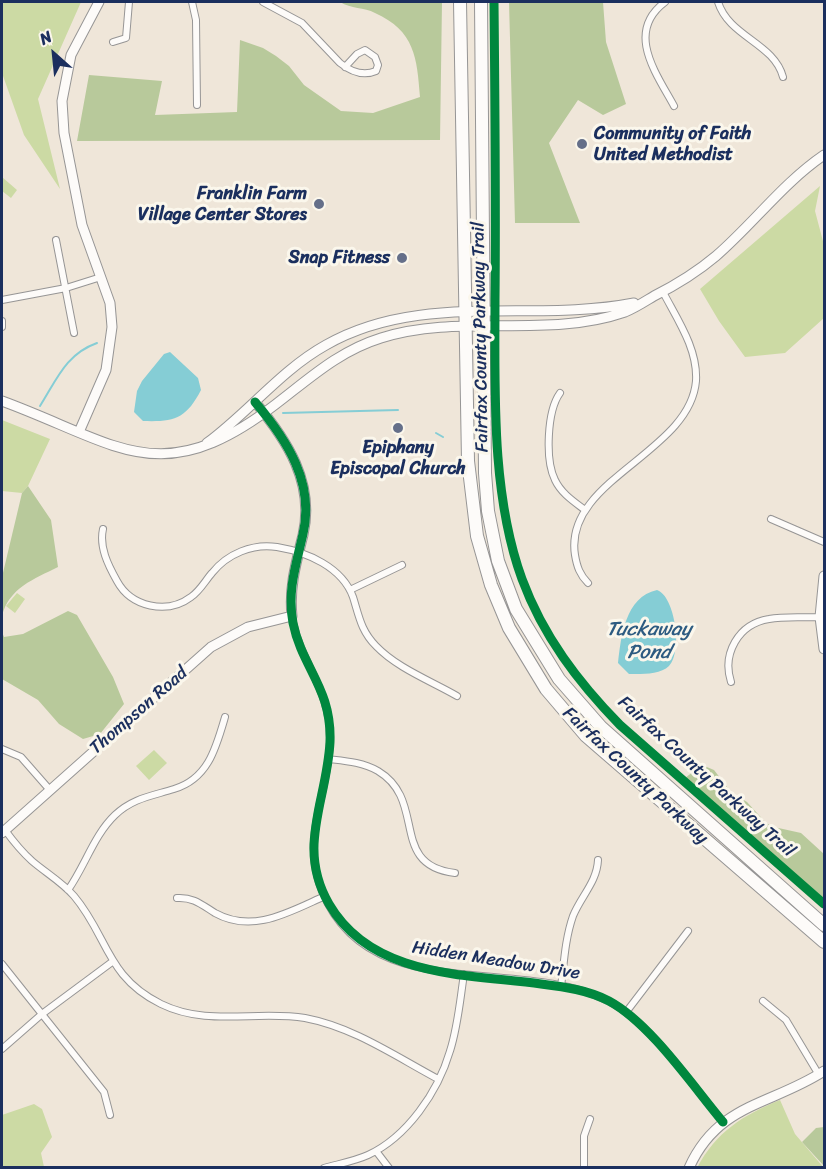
<!DOCTYPE html>
<html>
<head>
<meta charset="utf-8">
<style>
  body { margin:0 }
  #map { position:relative; width:826px; height:1169px; overflow:hidden; background:#efe6d9; font-family:Sriracha,sans-serif }
  canvas { display:block }
  .frame { position:absolute; inset:0; border:3px solid #1b2f5e; pointer-events:none }
  .north { position:absolute; left:24px; top:24px; width:60px; height:60px; -webkit-text-stroke:4px #fbf7ec; paint-order:stroke; rotate:333deg; font-size:16px; font-weight:700; line-height:24px; text-align:center; color:#1b2f5e }
  .north::after { content:''; display:block; margin:auto; width:21px; height:27px; background:#1b2f5e; clip-path:polygon(50% 0,100% 100%,50% 72%,0 100%) }
</style>
</head>
<body>
<div id="map">
<canvas width="826" height="1169"></canvas>
<div class="frame"></div>
<div class="north">N</div>
</div>
<script>
const ctx = document.querySelector('canvas').getContext('2d');
ctx.lineJoin = 'round';
function paint(path, color) {
  ctx.fillStyle = color;
  ctx.fill(path, 'evenodd');
}
function trace(path, color, width, dash) {
  ctx.strokeStyle = color;
  ctx.lineWidth = width;
  ctx.lineCap = dash ? 'butt' : 'round';
  ctx.setLineDash(dash || []);
  ctx.stroke(path);
}
function drawText(font, color, halo, rows, align = 'center') {
  ctx.font = font + ' Sriracha,sans-serif';
  ctx.lineWidth = 6;
  ctx.setLineDash([]);
  ctx.textBaseline = 'middle';
  ctx.strokeStyle = halo;
  ctx.fillStyle = color;
  for (const [text, x, y, turn = 0] of rows) {
    ctx.save();
    ctx.translate(x, y);
    ctx.rotate((+turn || 0) * Math.PI / 180);
    ctx.textAlign = isNaN(turn) ? turn : align;
    if (halo) ctx.strokeText(text, 0, 0);
    ctx.fillText(text, 0, 0);
    ctx.restore();
  }
}
const green = new Path2D(`
  M2 2H81L38 99 60 189 24 135 2 73Z
  M2 177 17 190 11 198 2 191Z
  M820 186 815 211 824 245V318L785 353 745 357 719 321 700 289Z
  M2 420 50 439 28 486 22 493 2 491Z
  M17 593 25 599 15 613 6 606Z
  M154 750 167 763 149 780 136 766Z
  M780 1100 795 1134 824 1168H697C716 1132 743 1115 780 1100Z
  M34 1104 42 1109 52 1137 41 1153 44 1167H2V1115Z`);
const forest = new Path2D(`
  M340 2H442L440 140 77 141 89 75 162 81 155 115 237 112 240 40 263 48 276 56 289 66 304 85 341 111 373 113 420 97C417 58 415 31 375 13 364 7 351 9 340 2Z
  M509 2H603L606 42 626 104 603 115 578 100 549 143 580 223H515Z
  M28 486 51 520 58 567C34 579 9 588 2 616V577L22 493Z
  M68 611 77 615 113 677 124 704 100 734 83 739 59 724 38 700 2 679V632L4 637 23 634Z
  M702 765 714 770 731 792 747 802 766 823 774 827 801 833 824 854V899L685 778Z
  M824 1127V1166L802 1142 816 1128Z`);
const water = new Path2D(`
  M170 352 198 378 201 390C186 419 174 422 143 421L134 412 137 391 142 381 164 354Z
  M657 590C675 596 683 652 669 666 660 675 641 674 629 674L618 663C621 637 625 597 657 590Z`);
const stream = new Path2D(`
  M40 406C57 379 66 354 97 343
  M283 413 398 410
  M436 433 443 437`);
const street = new Path2D(`
  M192 2 196 20 197 105
  M263 2 302 23 340 63C350 71 362 77 376 71L378 65 375 57 365 50 357 54 345 67
  M665 2C625 32 656 73 674 106
  M718 2C729 37 774 43 783 77
  M113 42 126 38 129 2
  M56 240 74 333
  M2 300 66 288 101 277
  M2 321V327
  M560 393C547 411 545 460 555 480 561 493 573 501 585 510
  M771 519 824 542
  M103 529C99 547 108 565 117 581 131 607 167 615 191 597 200 591 205 581 212 573 227 554 253 543 277 547 307 552 342 567 353 597 359 616 361 631 376 646 397 668 431 681 457 696
  M588 583C580 575 577 567 575 555 563 480 690 453 696 381 698 349 677 319 663 292
  M350 590 402 565
  M292 616C299 662 331 688 330 740 329 794 300 836 322 891 369 1008 520 955 608 1001 650 1022 692 1085 723 1122
  M731 682C722 654 738 624 769 619 785 616 803 618 820 617
  M2 749 21 757 49 789
  M328 759C345 761 362 762 378 771 428 801 388 865 455 873
  M5 830C13 841 22 852 32 861 46 873 62 882 74 896 108 936 106 977 161 1004 208 1027 256 1010 305 1018 353 1027 395 1056 438 1079
  M68 890C85 866 94 835 115 815 133 798 152 796 174 789 208 779 216 748 225 717
  M177 898C194 897 202 905 215 913 253 934 289 912 325 896
  M2 964 104 1092 110 1115
  M561 987C564 963 565 939 573 916 581 896 597 882 598 860
  M763 1001 786 1020 819 1075
  M627 1011 688 931
  M2 1049 42 1014 112 962
  M376 1151 389 1168
  M324 1168C338 1164 355 1161 368 1155 407 1137 438 1092 450 1051 458 1026 460 1000 464 974
  M584 1168V1136L590 1119`);
const secondary = new Path2D(`
  M2 401C119 444 160 493 276 404 310 378 339 351 381 338 460 313 547 339 625 312 635 308 644 302 654 296 676 285 697 272 716 256 754 223 783 183 824 155
  M79 432 106 370 112 327 110 303 82 225 64 133 62 101 71 55 99 2
  M207 443C248 413 281 370 326 345 421 291 532 323 634 303
  M824 576 820 617 824 649
  M2 833 211 647 248 627 292 616C289 587 296 563 303 535 315 483 287 440 255 402
  M689 1168C718 1103 772 1105 824 1071`);
const highway = new Path2D(`
  M460 2 468 461 477 536 491 585 509 628 546 689 586 736 824 942
  M481 2 485 473 488 511 498 561 516 609 559 679 601 727 824 925`);
const cycleway = new Path2D(`
  M494 2C495 101 496 201 495 301 495 391 491 494 522 579 543 636 578 682 620 725L824 904
  M255 402C287 440 315 483 303 534 296 565 287 591 293 623 302 668 332 688 330 742 327 801 296 847 329 904 372 978 467 974 541 984 565 987 588 990 609 1001 650 1023 692 1085 723 1122`);
const markers = [
  [582,144,6,"#656f89"],
  [319,204,6,"#656f89"],
  [402,258,6,"#656f89"],
  [398,428,6,"#656f89"]
];
const poiNames = [
  ["Community of Faith",594,134,"left"],
  ["United Methodist",594,155,"left"],
  ["Franklin Farm",307,194],
  ["Village Center Stores",307,215],
  ["Snap Fitness",390,258],
  ["Epiphany",398,448,"center"],
  ["Episcopal Church",398,469,"center"]
];
const streetNames = [
  ["Fairfax County Parkway Trail",481,337,-91],
  ["Thompson Road",139,711,-41],
  ["Fairfax County Parkway",635,776,43],
  ["Fairfax County Parkway Trail",706,777,42],
  ["Hidden Meadow Drive",496,961,9]
];
const waterNames = [
  ["Tuckaway",649,630],
  ["Pond",649,653]
];
paint(green, '#ccdaa4');
paint(forest, '#b8c99b');
paint(water, '#85cdd5');
trace(stream, '#85cdd5', 2);
trace(street, '#969595', 8);
trace(secondary, '#969595', 11);
trace(highway, '#969595', 14);
trace(street, '#fdfbf9', 6);
trace(secondary, '#fdfbf9', 9);
trace(highway, '#fdfbf9', 12);
trace(cycleway, '#00873e', 9);
for (const [x, y, r, color] of markers) {
  const dot = new Path2D();
  dot.arc(x, y, r, 0, 2 * Math.PI);
  ctx.fillStyle = color;
  ctx.fill(dot);
  trace(dot, '#fbf7ec', 2);
}
drawText('bold 18px', '#1b2f5e', '#fbf7ec', poiNames, 'right');
drawText('18px', '#1b2f5e', '#fbf7ec', streetNames);
drawText('italic 20px', '#2d5b81', '#fbf7ec', waterNames);
</script>
</body>
</html>
